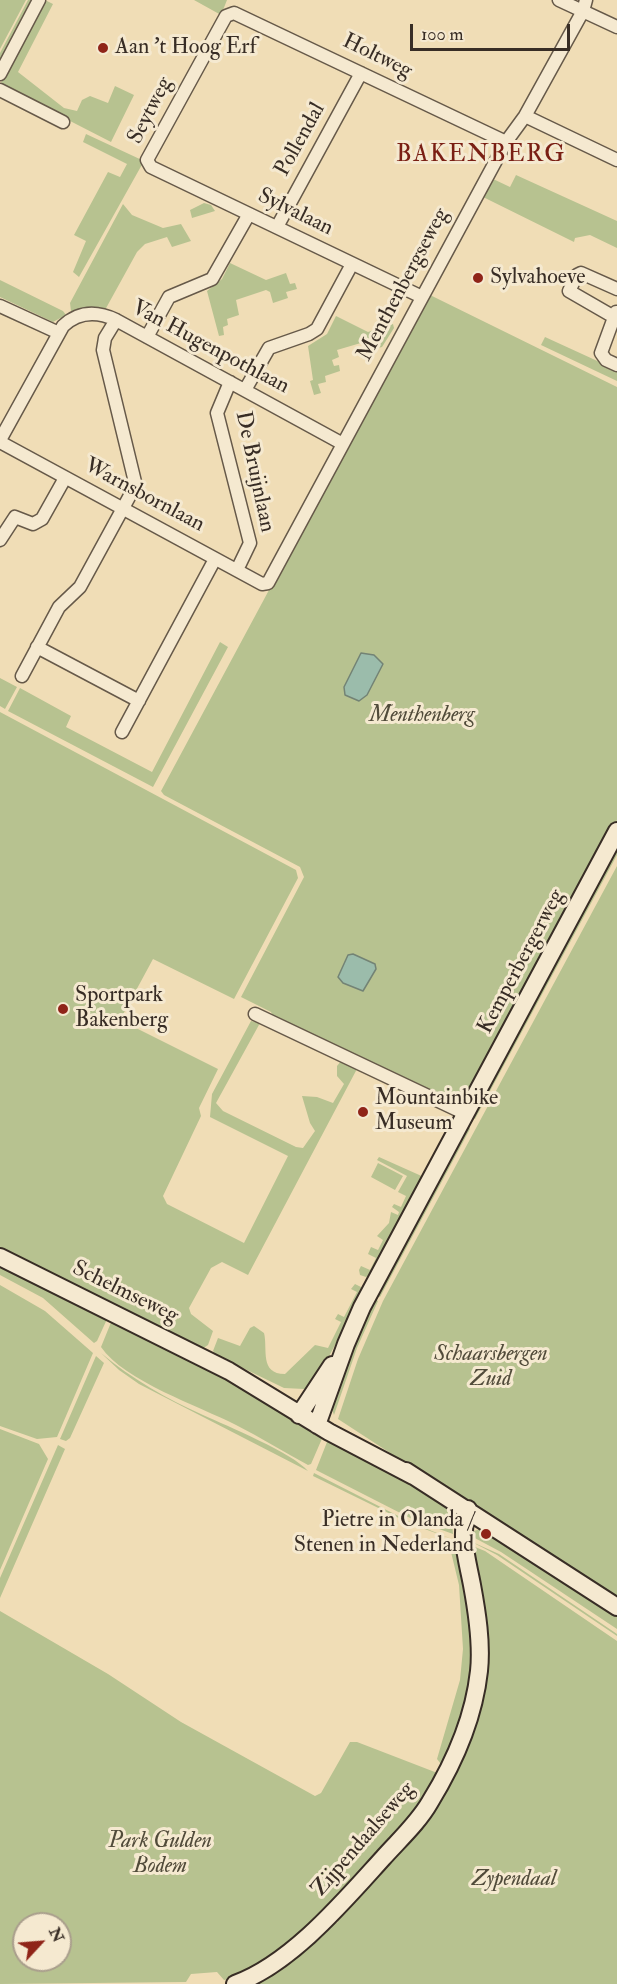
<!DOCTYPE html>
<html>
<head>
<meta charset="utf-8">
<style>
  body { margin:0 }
  #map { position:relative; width:617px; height:1984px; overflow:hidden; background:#f0ddb6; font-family:"IM FELL Double Pica",serif }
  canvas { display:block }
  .north { position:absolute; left:12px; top:1912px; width:60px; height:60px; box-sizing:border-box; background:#f5e9d0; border:2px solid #a99e8c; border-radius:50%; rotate:64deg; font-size:16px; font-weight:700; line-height:24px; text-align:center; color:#382d25 }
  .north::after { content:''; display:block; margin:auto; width:21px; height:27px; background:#8f2418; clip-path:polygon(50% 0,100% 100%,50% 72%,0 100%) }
  .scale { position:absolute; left:410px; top:24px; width:160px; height:27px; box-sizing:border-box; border:3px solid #382d25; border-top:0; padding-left:8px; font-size:18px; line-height:21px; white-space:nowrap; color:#382d25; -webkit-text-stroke:4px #f5e9d0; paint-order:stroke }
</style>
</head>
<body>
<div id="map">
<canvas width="617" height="1984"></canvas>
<div class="north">N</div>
<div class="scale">100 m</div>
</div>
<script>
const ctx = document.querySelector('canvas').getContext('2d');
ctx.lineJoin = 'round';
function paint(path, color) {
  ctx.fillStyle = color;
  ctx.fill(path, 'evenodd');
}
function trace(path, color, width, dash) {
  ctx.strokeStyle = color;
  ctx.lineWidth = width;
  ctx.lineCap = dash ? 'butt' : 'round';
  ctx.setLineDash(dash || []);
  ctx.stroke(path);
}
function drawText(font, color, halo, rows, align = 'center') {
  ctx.font = font + ' "IM FELL Double Pica",serif';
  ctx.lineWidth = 6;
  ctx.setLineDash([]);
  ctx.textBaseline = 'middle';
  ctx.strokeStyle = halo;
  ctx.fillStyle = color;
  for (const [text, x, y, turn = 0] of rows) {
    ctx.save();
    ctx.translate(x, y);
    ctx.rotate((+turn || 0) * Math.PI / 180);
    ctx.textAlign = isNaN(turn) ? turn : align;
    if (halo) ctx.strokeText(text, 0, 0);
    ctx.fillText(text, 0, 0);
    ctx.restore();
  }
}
const green = new Path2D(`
  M0 0H26L0 49Z
  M28 0H34L0 64V53Z
  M194 0H227L221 15Z
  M47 1 53 4 18 72 64 108 77 111 82 100 90 96 108 103 115 86 134 95 111 142 0 85 43 2Z
  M86 134 144 161 79 277 73 272 86 241 74 235 108 172 120 177 127 164 83 142Z
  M516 175 617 221V248L590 235 575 238 574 242 481 196 491 178 510 187Z
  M204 203 211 205 215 211 192 218 190 210Z
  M123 204 132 215 163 228 181 224 191 241 172 247 167 237 145 244 137 252 105 310 71 311 70 303Z
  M230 263 266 280 286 273 290 284 295 283 297 289 286 292 288 298 273 303 270 292 266 290 236 300 239 315 227 319 228 325 223 327 224 335 219 336 207 291 222 279Z
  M0 280 63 311 66 315 53 322 0 297Z
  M430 295 617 387V820L465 1103 459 1104 274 1018 271 1012 241 997 304 877 300 867 164 795 161 791 427 296Z
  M336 316 368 332 393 324 394 328 382 347 374 349 371 340 337 350 339 357 332 360 334 366 339 365 340 371 325 376 326 382 318 384 321 393 314 395 310 381 313 380 308 346 327 334Z
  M545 337 617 370V381L541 345Z
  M220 642 228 647 153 787 8 711 20 688 71 716 66 727 152 772Z
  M0 678 17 687 5 709 0 706Z
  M0 712 296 870 298 878 234 999 153 959 120 1020 218 1069 199 1108 201 1116 163 1196 167 1204 244 1243 288 1156 210 1117 212 1094 251 1021 260 1023 216 1103 223 1111 296 1147 303 1148 315 1131 310 1123 302 1096 317 1097 333 1103 344 1084 337 1076V1066L341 1061 358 1067 248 1275 222 1262 211 1268 189 1308 191 1314 213 1331 208 1345 202 1349 0 1253Z
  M617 842V855L475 1119 473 1118Z
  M617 866V1601L338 1419 358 1359 383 1301Z
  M465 1126H469L470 1129 380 1297 376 1296Z
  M379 1157 426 1178 370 1275 366 1277 360 1275 359 1270 361 1266 370 1270 376 1258 368 1254 371 1247 378 1250 383 1240 377 1236 389 1223 391 1212 398 1215 399 1212 392 1207 394 1204 401 1207 406 1196 398 1192 407 1176 377 1160Z
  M378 1163 403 1176 395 1190 371 1177Z
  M0 1263 108 1317 97 1341 94 1343 43 1298 0 1275Z
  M355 1284 361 1287V1297L328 1358 310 1386 304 1389 284 1388 216 1355 213 1351 218 1338 240 1346 250 1328 254 1326 264 1333C268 1349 259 1374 285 1374L315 1345 328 1348 341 1322 335 1319 338 1314 344 1317 357 1292 351 1289Z
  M0 1285 45 1311 93 1353 57 1437 37 1439 0 1426Z
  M374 1298 378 1301 357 1348 334 1415 331 1406 333 1397Z
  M112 1320 157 1340 324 1434 311 1464 308 1465C284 1452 260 1437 236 1425 199 1406 124 1381 101 1347Z
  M101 1353C132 1379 167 1399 203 1415 227 1426 293 1453 308 1471L139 1384 119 1370Z
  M96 1356 104 1363 70 1438 66 1441 60 1439Z
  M0 1429 39 1444 48 1459 0 1570Z
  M329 1437 441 1501C453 1511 452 1519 453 1534L414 1520 316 1470Z
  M58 1445 65 1449 0 1598V1578Z
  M314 1473 412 1523 452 1539 411 1524 313 1476Z
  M483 1528 617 1613V1629L501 1552 471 1536V1532Z
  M470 1541 499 1554 617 1634V1636L497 1555Z
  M470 1545 485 1551 617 1641V1984H252L331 1921 337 1923 338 1921 336 1919 423 1827 480 1697Z
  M458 1549 473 1628 470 1695 444 1768 437 1759 460 1680 463 1649 459 1585 451 1552Z
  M0 1611 108 1674 181 1722 315 1796 321 1793 350 1742H357L440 1774 425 1802 326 1909 267 1962 235 1978 224 1980 217 1972 191 1974 186 1982 0 1984ZM24 1924H60V1960H24Z`);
const water = new Path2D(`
  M361 653 374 655 383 664 367 695 359 701 345 695 344 687Z
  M353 954 375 964 376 969 363 991 343 983 338 977 348 955Z`);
const street = new Path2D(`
  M559 0 617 27
  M0 74 39 0
  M0 90 63 122
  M525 116 617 160
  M277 227 361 73
  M422 297 151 167 147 160 226 16 234 13 506 142
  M0 306 59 333
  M616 312 601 353 606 360 617 365
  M614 317 569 291 577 275 581 273 617 289
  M147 337 169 297 212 279 249 214
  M230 382 217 413 250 543 237 570
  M245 390 269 348 309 334 317 329 352 264
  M0 440 63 326C79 311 97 311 116 320L343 444
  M0 442 262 584 268 583 506 142 525 116 583 11 586 0
  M0 540 15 517 33 524 42 519 65 478
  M37 647 139 701
  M22 676 59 607 80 587 134 488 135 482 103 350 105 338 116 320
  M122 732 215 559
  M255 1014 466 1114`);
const secondary = new Path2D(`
  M0 1257 229 1371 329 1432 413 1476
  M299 1415 332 1365
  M317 1425 346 1344 362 1307 617 831
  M406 1471 617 1607
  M235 1984C291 1964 344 1901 383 1858 399 1840 418 1823 430 1802 454 1763 474 1717 479 1671 482 1643 477 1612 472 1585 467 1558 459 1536 468 1509`);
const markers = [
  [103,48,6,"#8f2418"],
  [478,278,6,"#8f2418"],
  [63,1009,6,"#8f2418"],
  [363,1112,6,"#8f2418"],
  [486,1534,6,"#8f2418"]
];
const poiNames = [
  ["Aan 't Hoog Erf",115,48],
  ["Sylvahoeve",490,278],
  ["Sportpark",75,996],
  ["Bakenberg",75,1021],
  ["Mountainbike",375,1099],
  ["Museum",375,1124],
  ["Pietre in Olanda /",474,1521,"right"],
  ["Stenen in Nederland",474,1546,"right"]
];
const streetNames = [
  ["Holtweg",377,57,26],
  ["Seytweg",151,111,-63],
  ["Pollendal",301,140,-61],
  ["Sylvalaan",295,213,26],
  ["Menthenbergseweg",404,285,-62],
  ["Van Hugenpothlaan",210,348,28],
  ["De Bruijnlaan",254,472,78],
  ["Warnsbornlaan",144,496,28],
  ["Kemperbergerweg",522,962,-62],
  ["Schelmseweg",125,1293,26],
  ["Zijpendaalseweg",364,1840,-49]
];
const parkNames = [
  ["Menthenberg",422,716],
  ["Schaarsbergen",491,1355],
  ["Zuid",491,1380],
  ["Park Gulden",160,1842],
  ["Bodem",160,1867],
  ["Zypendaal",514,1880]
];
const neighbourhoodNames = [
  ["BAKENBERG",481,156]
];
paint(green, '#b7c290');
paint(water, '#9bbcab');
trace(water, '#738375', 1.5);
trace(street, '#665949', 15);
trace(secondary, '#382d25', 20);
trace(street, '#f5e9d0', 12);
trace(secondary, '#f5e9d0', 16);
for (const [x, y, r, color] of markers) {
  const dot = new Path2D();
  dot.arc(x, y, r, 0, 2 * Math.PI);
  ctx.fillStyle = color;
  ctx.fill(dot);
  trace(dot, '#f5e9d0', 2);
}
drawText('22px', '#382d25', '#f5e9d0', poiNames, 'left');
drawText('22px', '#382d25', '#f5e9d0', streetNames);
drawText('italic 22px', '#514b3a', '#f5e9d0', parkNames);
ctx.letterSpacing = '1.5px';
drawText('24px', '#7a1f14', '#f5e9d0', neighbourhoodNames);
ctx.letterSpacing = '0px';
</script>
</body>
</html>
